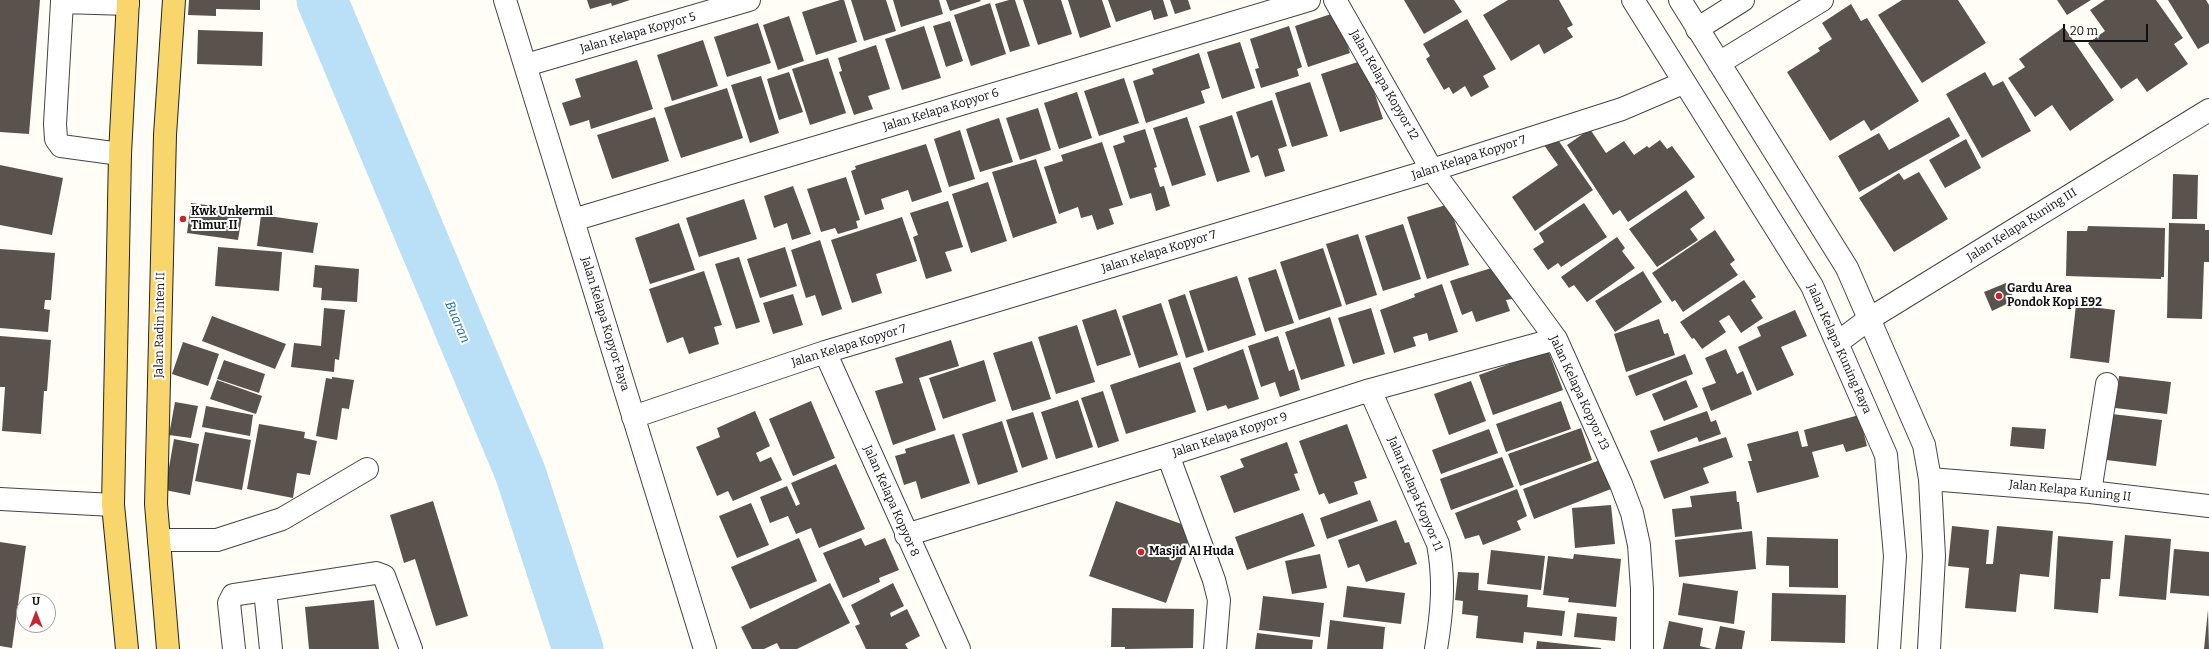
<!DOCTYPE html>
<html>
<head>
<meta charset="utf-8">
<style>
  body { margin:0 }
  #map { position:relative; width:2209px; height:649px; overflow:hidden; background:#fffdf5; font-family:Bitter,serif }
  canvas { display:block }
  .north { position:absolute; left:16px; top:593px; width:40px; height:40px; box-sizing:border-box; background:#fff; border:1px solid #a0a0a0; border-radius:50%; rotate:0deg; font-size:11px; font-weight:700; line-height:16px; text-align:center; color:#111 }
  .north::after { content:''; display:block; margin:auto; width:14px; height:18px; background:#c4262e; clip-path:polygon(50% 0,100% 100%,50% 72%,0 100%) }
  .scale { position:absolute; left:2063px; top:24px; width:85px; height:18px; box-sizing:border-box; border:2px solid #111; border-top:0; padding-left:5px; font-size:12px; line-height:14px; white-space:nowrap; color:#111; -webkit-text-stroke:3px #fff; paint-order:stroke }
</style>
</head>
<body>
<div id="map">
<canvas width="2209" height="649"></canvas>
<div class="north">U</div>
<div class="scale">20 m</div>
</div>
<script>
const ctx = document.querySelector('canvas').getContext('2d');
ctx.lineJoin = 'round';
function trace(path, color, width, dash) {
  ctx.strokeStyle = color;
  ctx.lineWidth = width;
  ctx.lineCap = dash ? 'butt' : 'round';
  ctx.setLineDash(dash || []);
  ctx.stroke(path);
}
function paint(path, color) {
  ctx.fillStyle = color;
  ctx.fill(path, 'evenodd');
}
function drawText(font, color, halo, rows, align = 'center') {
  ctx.font = font + ' Bitter,serif';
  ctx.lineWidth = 4;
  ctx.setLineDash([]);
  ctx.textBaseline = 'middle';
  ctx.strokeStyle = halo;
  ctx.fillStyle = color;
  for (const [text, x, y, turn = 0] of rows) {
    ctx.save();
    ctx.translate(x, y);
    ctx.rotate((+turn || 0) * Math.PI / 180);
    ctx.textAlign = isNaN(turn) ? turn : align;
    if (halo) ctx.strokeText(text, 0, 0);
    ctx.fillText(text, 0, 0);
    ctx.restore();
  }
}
const river = new Path2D(`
  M322 0 520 472 578 649`);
const building = new Path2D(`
  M0 0H40L29 134 0 132Z
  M189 0H260V10L216 9V16L188 15Z
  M587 0H630L612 6 611 3 590 9Z
  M840 0H844L857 42 816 55 802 12Z
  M851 0H886L896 31 864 41Z
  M893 0H939L943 14 901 27Z
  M946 0H980L981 1 950 11Z
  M1009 0H1015L1030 46 1010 52 995 4Z
  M1023 0H1061L1072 34 1038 45Z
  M1068 0H1102L1111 27 1080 38Z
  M1108 0H1163L1168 16 1154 20 1151 10 1116 22Z
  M1170 0H1188L1191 9 1175 14Z
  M1404 0H1454L1462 12 1424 34Z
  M1508 0H1559L1573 25 1567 28 1573 37 1544 54 1539 44 1511 61 1483 15Z
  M1902 0H1958L1986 43 1922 83 1878 15Z
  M2057 0H2091L2067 15Z
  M2105 0H2156L2183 38 2174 44 2188 64 2147 92 2137 78 2121 89 2088 43 2105 31 2090 10Z
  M2168 0H2206L2209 5V43L2198 49Z
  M990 3 1006 54 971 66 954 15Z
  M1851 4 1861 21 1867 18 1919 101 1871 131 1864 120 1830 141 1787 72 1820 51 1818 48 1832 39 1822 23Z
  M1337 12 1350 53 1308 67 1295 26Z
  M789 16 804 61 778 70 763 25Z
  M1467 19 1496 69 1483 76 1489 87 1471 97 1465 86 1453 94 1449 87 1444 90 1426 59 1430 56 1423 44Z
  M950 21 963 61 946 67 933 26Z
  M758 23 771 63 727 77 714 37Z
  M924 26 941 78 902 90 885 39Z
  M1289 26 1302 67 1297 69 1299 76 1261 88 1255 69 1259 68 1250 39Z
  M2064 27 2114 100 2070 131 2052 105 2035 117 2008 78 2025 67 2019 59Z
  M198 30 263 32 262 66 197 64Z
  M703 40 718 86 672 101 657 55Z
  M1240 42 1255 88 1222 99 1207 52Z
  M876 45 890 89 868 96 873 109 854 115 839 72 842 71 838 58Z
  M1199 53 1210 88 1201 91 1205 103 1146 123 1133 81 1154 74 1152 69Z
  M828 58 846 113 810 125 792 69Z
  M637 60 653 109 591 129 589 120 570 126 562 103 581 97 575 79Z
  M1364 60 1383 119 1340 132 1321 74Z
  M789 72 803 112 779 120 767 79Z
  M1985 72 1993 86 2003 81 2031 131 1982 158 1946 94Z
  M761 76 779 133 750 143 731 85Z
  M1124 78 1139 123 1099 136 1084 91Z
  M1310 82 1328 136 1292 147 1275 93Z
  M727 88 743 138 681 158 664 108Z
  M1077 92 1092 138 1059 149 1044 103Z
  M1272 100 1287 146 1278 149 1285 171 1265 177 1258 155 1251 158 1236 112Z
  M1038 108 1051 150 1020 160 1006 118Z
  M1232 115 1250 172 1217 182 1199 126Z
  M655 117 669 161 612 179 597 135Z
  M1187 117 1206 175 1172 186 1153 128Z
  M1949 117 1960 136 1859 192 1838 156 1879 133 1889 150Z
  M999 118 1013 162 980 172 966 129Z
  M1145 129 1157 167 1154 168 1160 187 1164 186 1170 206 1156 211 1151 193 1130 199 1113 146 1125 142 1123 136Z
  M1590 129 1606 153 1624 141 1634 155 1647 146 1649 148 1660 140 1667 149 1672 146 1695 177 1628 222 1620 210 1613 215 1567 145Z
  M960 130 975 179 949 187 934 139Z
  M1556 137 1593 190 1535 231 1512 197 1558 165 1544 145Z
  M1966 139 1981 168 1945 188 1929 160Z
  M1102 142 1123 205 1109 209 1114 224 1097 230 1092 215 1081 218 1078 207 1059 214 1044 167 1063 161 1061 155Z
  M926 144 942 192 912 202 908 190 881 199 884 209 865 215 851 171 856 169 855 166Z
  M1036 159 1057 223 1013 238 992 172Z
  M0 165 63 178 52 235 0 225Z
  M1919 172 1948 219 1894 252 1859 198 1899 173 1904 180Z
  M2173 174 2198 175 2197 219H2172Z
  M846 177 860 220 856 221 858 228 838 234 835 228 821 232 807 189Z
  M988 182 1007 241 971 253 952 194Z
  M793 186 811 234 792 240 787 223 774 228 764 196Z
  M1686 190 1705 218 1690 229 1698 240 1657 267 1629 229Z
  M744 199 757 239 699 257 686 218Z
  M948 201 963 247 945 252 952 271 926 279 913 237 918 235 910 213Z
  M191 203 243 210 238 240 187 233Z
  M1584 203 1607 237 1561 267 1558 263 1548 270 1533 249 1544 242 1539 233Z
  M1449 204 1469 265 1427 279 1407 217Z
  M261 215 318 223 313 253 257 246Z
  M902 217 917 261 876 274 882 293 852 303 831 240Z
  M679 223 695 270 650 284 635 238Z
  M2169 223 2205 224V230H2209V262H2204L2202 319 2167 318Z
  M1403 224 1421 279 1383 291 1365 236Z
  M2088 226 2165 228 2164 277H2161V279L2066 276 2067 231H2087Z
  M1715 230 1735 260 1730 264 1738 275 1683 312 1675 300 1672 302 1652 273Z
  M1358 234 1377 295 1346 305 1326 244Z
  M1617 237 1625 248 1622 251 1635 268 1587 302 1574 285 1569 288 1561 277Z
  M820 240 842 309 822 316 815 295 806 298 791 250Z
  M218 247 282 252 279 291 215 286Z
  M785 247 797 286 760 298 747 259Z
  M1323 248 1342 306 1299 320 1280 262Z
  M0 249 55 253 51 300H45L44 309 50 310 48 332 0 328Z
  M739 257 760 322 736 329 715 264Z
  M315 265 359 269 357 302 321 300 322 288 313 287Z
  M1501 265 1512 299 1506 300 1510 311 1476 322 1472 311 1462 315 1450 281Z
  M1276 269 1294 323 1265 332 1248 278Z
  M704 271 722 325 714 327 719 344 689 354 683 337 667 343 649 289Z
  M1643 271 1662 302 1615 332 1595 301Z
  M1237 276 1256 335 1208 351 1189 291Z
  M1744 280 1756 297 1751 300 1763 318 1741 333 1729 315 1719 321 1726 332 1702 349 1694 338 1692 339 1680 322Z
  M2006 283 2015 300 1992 311 1984 292Z
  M1442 284 1458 332 1429 341 1427 333 1413 337 1416 346 1394 353 1380 310 1415 297 1414 294Z
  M793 294 803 325 773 334 763 303Z
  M1185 294 1204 352 1186 358 1168 300Z
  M1161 303 1178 355 1139 368 1122 316Z
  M2076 305 2115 310 2109 363 2070 358Z
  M324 308 345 310 339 360 335 359 334 372 291 367 294 343 321 346Z
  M1371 308 1385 354 1353 364 1338 318Z
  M1116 309 1131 355 1097 366 1082 320Z
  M1795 310 1807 336 1781 347 1794 375 1757 391 1738 347 1761 336 1757 327Z
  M212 316 286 344 275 369 202 341Z
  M1330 317 1345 366 1301 380 1285 332Z
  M1659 319 1664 334 1668 333 1675 355 1626 372 1614 334Z
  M1077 325 1095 382 1056 394 1038 337Z
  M0 336 51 340 47 391H44L41 434 2 431 5 387H0Z
  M1278 336 1289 371 1294 369 1300 390 1280 397 1275 382 1261 387 1248 346Z
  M951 340 959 366 919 378 936 430 893 445 875 391 903 383 895 358Z
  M1032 341 1051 399 1012 411 993 353Z
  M183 342 219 354 208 386 172 374Z
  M1243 349 1259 399 1228 409 1226 405 1207 411 1193 368Z
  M1726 349 1737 374 1743 371 1752 394 1711 411 1702 388 1716 383 1705 358Z
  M1548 350 1563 390 1493 415 1479 375Z
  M1685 354 1693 374 1636 396 1628 376Z
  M224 360 265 374 259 393 217 379Z
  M984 360 996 401 943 419 929 378Z
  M1180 362 1196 412 1126 434 1110 385Z
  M2119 376 2171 382 2167 414 2115 408Z
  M332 377 354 380 349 409 342 408 337 440 316 436 326 378 332 379Z
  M217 380 262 396 256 414 210 399Z
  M1686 380 1698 407 1664 421 1652 394Z
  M1471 381 1486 421 1449 435 1434 394Z
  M1103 391 1119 441 1098 448 1081 398Z
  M1078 400 1093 447 1056 459 1041 412Z
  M811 401 835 458 793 476 769 419Z
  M1561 401 1571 429 1506 452 1496 424Z
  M175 402 198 406 191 438 169 435Z
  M206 406 253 415 250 436 202 427Z
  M755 411 770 446 756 453 760 462 771 457 782 480 733 501 728 491 717 496 696 447 720 437 717 428Z
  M1707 411 1711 422 1716 420 1721 434 1699 442 1697 437 1658 452 1650 431Z
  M1033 412 1048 459 1022 468 1006 420Z
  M2112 414 2162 420 2156 466 2106 460Z
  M1859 415 1867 446 1846 452 1843 444 1812 452 1819 477 1757 493 1748 461H1752L1747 444 1798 431 1802 447 1808 446 1804 430Z
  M1002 421 1018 472 978 485 962 434Z
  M259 424 305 432 304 438 317 441 310 475 297 473 293 498 247 489Z
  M1347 424 1367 478 1354 482 1358 494 1329 504 1324 493 1319 495 1299 441Z
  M2012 427 2046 429 2044 449 2010 446Z
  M1581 428 1592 460 1520 486 1508 454Z
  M1489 429 1498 453 1441 474 1432 450Z
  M205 432 251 440 242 490 195 481Z
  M954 434 970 483 921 499 916 481 904 485 895 456 906 453 905 449Z
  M1726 437 1733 457 1703 468 1709 483 1664 499 1650 461Z
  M174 439 199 444 190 495 165 490Z
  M1287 442 1298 473 1294 474 1300 490 1234 513 1220 476 1244 467 1240 459Z
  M1502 457 1514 487 1451 510 1440 479Z
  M1600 460 1611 489 1534 519 1523 489Z
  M836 464 865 529 819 548 811 528 796 534 788 516 770 523 760 497 787 486 796 506 800 504 791 483Z
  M1517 489 1527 516 1517 521 1521 530 1483 545 1479 535 1465 539 1455 513Z
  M1736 491 1737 502H1739L1742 529 1675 537 1672 509 1692 507 1690 496Z
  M1370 500 1378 521 1327 539 1320 518Z
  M433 501 468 616 436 626 415 559 404 563 390 515Z
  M1116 501 1193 528 1166 603 1089 576Z
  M751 503 769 545 737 558 719 516Z
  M1611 505 1615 544 1575 548 1572 508Z
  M1303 513 1315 546 1247 570 1235 537Z
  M1396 520 1405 543 1409 542 1417 564 1366 582 1359 564 1348 568 1338 540Z
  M1952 526 1989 530 1986 564H1993L1997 526 2053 531 2049 577 2020 574 2016 612 1965 608 1969 568 1948 566Z
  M1752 531 1756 569 1679 577 1675 540Z
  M2125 535 2171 539 2166 600 2119 596Z
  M2058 536 2113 541 2110 579H2101L2098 613 2054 609Z
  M1767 537 1838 539V588L1789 587V566L1766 565Z
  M799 538 817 581 750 609 731 567Z
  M861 538 865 546 885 538 899 570 879 578 880 582 843 598 823 553Z
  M0 542 26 546 12 648 0 646Z
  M2174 549 2209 552V596L2170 593Z
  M1491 550 1545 556 1541 590 1487 584Z
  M1320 554 1327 588 1292 594 1285 561Z
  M1574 554 1621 559 1616 607 1568 602 1569 598 1543 595 1548 556 1573 559Z
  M1458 572 1479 573 1478 590 1528 595 1527 607 1565 611 1562 636 1524 632 1523 643 1476 638 1478 616 1462 614 1463 601 1455 600Z
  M830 583 850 623 797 649H780L777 643 764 649H752L741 627Z
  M893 583 904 606 890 613 891 617 907 609 920 636 905 644 908 649H866L855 626 860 624 851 605Z
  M1683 583 1738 591 1734 624 1678 615Z
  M1347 586 1405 593 1401 624 1343 617Z
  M1772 593 1846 595 1845 643 1771 641Z
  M1263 596 1324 603 1320 637 1259 630Z
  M374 600 379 649H309L305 607Z
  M1112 608 1194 609 1193 648 1125 649V647H1111Z
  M2208 610 2209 649H2204Z
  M1577 613 1617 617 1615 641 1574 637Z
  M1330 620 1385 627 1383 649H1327Z
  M1669 621 1703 628 1700 646 1712 649H1663Z
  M1720 626 1745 631 1742 649H1715Z
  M1257 633 1313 640 1312 649H1255Z
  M1537 641 1601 648V649H1536Z`);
const minor = new Path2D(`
  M62 0V2L128 4
  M505 0 705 649
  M1335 0 1432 170 1556 339 1621 484 1632 513 1639 545 1642 589V649
  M1633 0 1812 286 1886 455 1895 556 1889 649
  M1680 0 1847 268 1924 445 1930 479 1934 556 1929 649
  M62 2 55 124 56 139 61 146 120 154
  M1697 29 1743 0
  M1719 63 1822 0
  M526 65 749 0
  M573 220 1309 0
  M1837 343 1869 319 2209 110
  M825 352 959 649
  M1370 390 1438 544C1445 580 1442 613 1436 649
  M633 417 825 352 1432 170 1622 109 1683 83
  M1168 455 1214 580 1219 600 1215 649
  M1930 479 2090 492 2209 506
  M2090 492 2107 384
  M0 499 113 505
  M906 535 1168 455 1370 390 1556 339
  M159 540H217L282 519 367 469
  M265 590 271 649
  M234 649 229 603 233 595 376 573 384 576 411 649`);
const major = new Path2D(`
  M127 649 113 505 120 154 128 0
  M168 649 156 504 165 135 174 0`);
const markers = [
  [183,219,4,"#c4262e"],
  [1999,296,4,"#c4262e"],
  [1141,552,4,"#c4262e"]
];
const streetNames = [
  ["Jalan Kelapa Kopyor 5",638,33,-16],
  ["Jalan Kelapa Kopyor 12",1384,85,60],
  ["Jalan Kelapa Kopyor 6",941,110,-17],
  ["Jalan Kelapa Kopyor 7",1469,158,-18],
  ["Jalan Kelapa Kuning III",2022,225,-32],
  ["Jalan Kelapa Kopyor 7",1159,252,-17],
  ["Jalan Kelapa Kopyor Raya",605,324,73],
  ["Jalan Radin Inten II",160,325,-89],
  ["Jalan Kelapa Kopyor 7",849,346,-17],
  ["Jalan Kelapa Kuning Raya",1839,349,66],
  ["Jalan Kelapa Kopyor 13",1579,393,65],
  ["Jalan Kelapa Kopyor 9",1230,435,-18],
  ["Jalan Kelapa Kuning II",2070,491,6],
  ["Jalan Kelapa Kopyor 11",1415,494,67],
  ["Jalan Kelapa Kopyor 8",891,501,66]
];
const poiNames = [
  ["Kwk Unkermil",191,212],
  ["Timur II",191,226],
  ["Gardu Area",2007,289],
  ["Pondok Kopi E92",2007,303],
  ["Masjid Al Huda",1149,552]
];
const waterNames = [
  ["Buaran",457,322,67]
];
trace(river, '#b9e0f7', 51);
paint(building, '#5a524d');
trace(minor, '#444', 24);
trace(major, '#222', 24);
trace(minor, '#fff', 22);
trace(major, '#f9d66b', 22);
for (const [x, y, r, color] of markers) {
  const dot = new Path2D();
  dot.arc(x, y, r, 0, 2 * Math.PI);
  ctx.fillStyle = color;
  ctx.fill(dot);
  trace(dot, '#fff', 1.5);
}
drawText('12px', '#111', '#fff', streetNames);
drawText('bold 12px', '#111', '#fff', poiNames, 'left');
drawText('italic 13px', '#1768a6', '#fff', waterNames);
</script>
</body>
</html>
